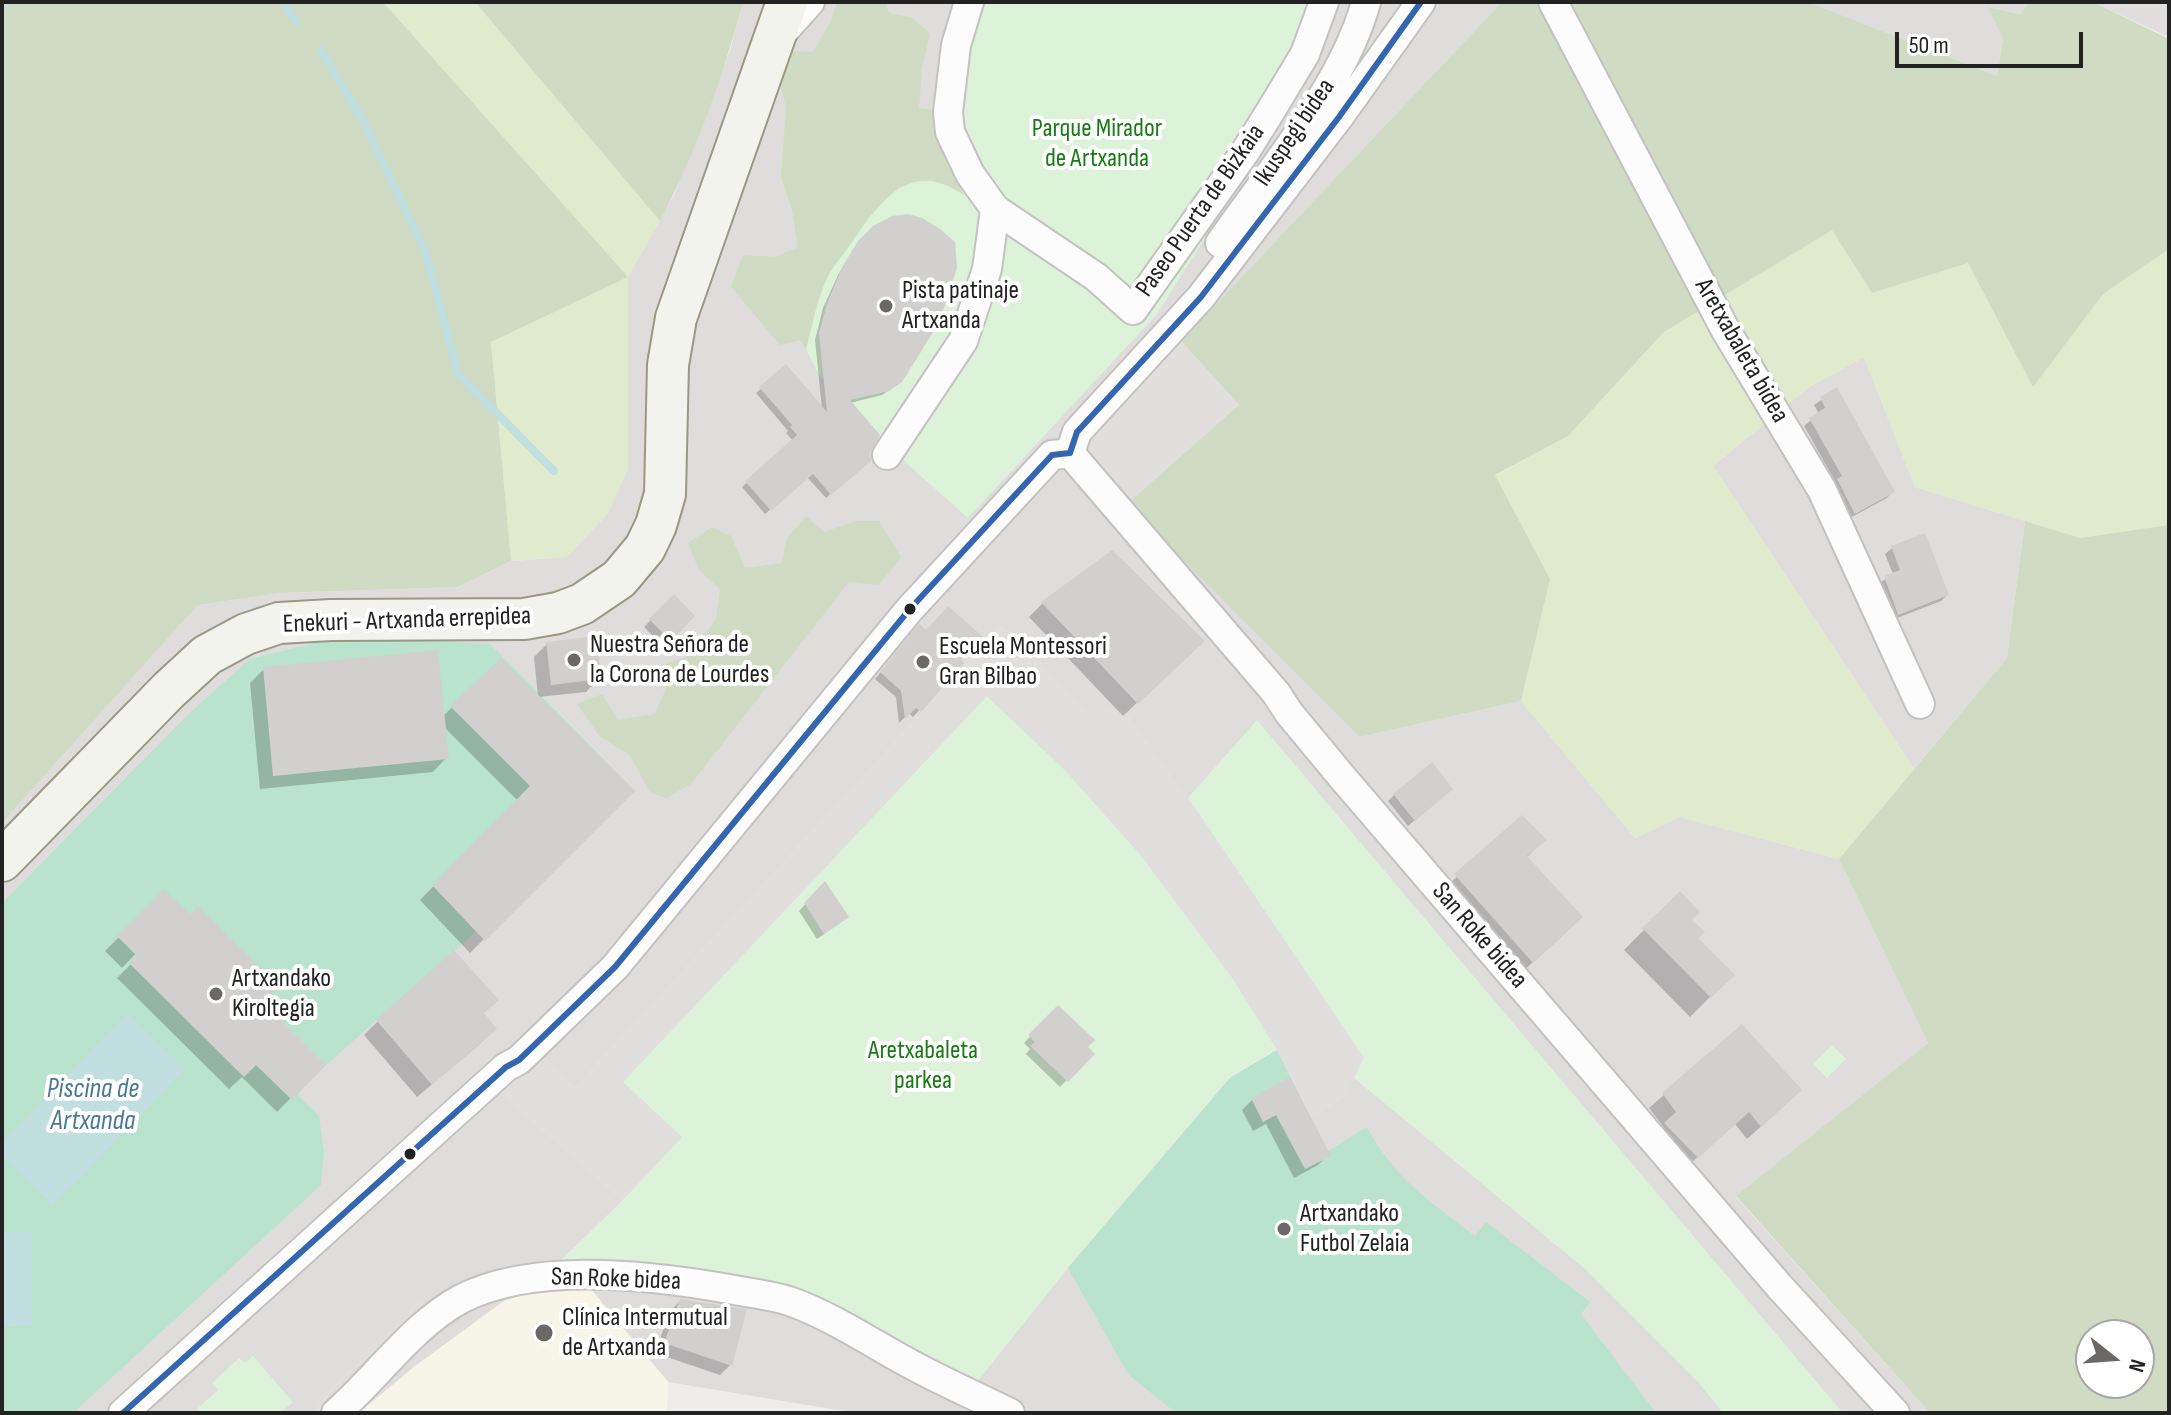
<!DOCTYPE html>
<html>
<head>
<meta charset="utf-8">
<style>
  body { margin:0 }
  #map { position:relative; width:2171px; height:1415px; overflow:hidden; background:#efedeb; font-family:"Sofia Sans Condensed",sans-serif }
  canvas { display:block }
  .frame { position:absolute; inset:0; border:4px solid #222; pointer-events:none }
  .north { position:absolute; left:2075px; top:1319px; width:80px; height:80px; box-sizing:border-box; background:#fff; border:2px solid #a7a7a7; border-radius:50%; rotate:107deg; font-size:22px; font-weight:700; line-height:32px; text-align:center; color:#222 }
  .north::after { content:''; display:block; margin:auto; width:28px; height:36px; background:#6a6968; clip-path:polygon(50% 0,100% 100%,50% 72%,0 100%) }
  .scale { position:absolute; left:1895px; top:32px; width:188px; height:36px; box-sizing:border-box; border:4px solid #222; border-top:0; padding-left:10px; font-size:24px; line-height:28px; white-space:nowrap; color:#222; -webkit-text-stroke:6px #fff; paint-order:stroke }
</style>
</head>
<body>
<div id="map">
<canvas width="2171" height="1415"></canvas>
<div class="frame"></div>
<div class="north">N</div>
<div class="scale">50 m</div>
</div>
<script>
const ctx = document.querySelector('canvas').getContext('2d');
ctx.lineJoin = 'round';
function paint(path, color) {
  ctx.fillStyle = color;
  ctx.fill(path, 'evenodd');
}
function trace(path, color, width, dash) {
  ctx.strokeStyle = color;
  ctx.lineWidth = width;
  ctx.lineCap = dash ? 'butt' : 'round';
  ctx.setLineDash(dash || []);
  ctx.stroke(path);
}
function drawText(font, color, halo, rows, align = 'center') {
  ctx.font = font + ' "Sofia Sans Condensed",sans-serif';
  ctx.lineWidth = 8;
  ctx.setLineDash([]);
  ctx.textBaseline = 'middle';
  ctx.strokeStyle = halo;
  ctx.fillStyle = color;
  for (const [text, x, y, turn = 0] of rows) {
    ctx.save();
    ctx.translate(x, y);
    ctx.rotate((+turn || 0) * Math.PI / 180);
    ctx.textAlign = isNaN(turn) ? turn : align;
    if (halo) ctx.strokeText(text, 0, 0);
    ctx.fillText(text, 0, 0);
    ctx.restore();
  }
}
const residential = new Path2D(`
  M743 2H1502L1181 341 1239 405 1360 737 1521 701 1635 838 1680 817 1839 859 1928 1043 1736 1197 1930 1413H856L668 1382 580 1276 415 1366 359 1413H2V823L198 605 280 593 458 587 511 561 567 557 628 469V277L675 193 730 50Z
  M1808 2H2030L2020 14 1989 7 2003 39 1997 76Z
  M1864 357 1915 487 2025 521 2007 658 1914 769 1713 466 1809 387Z`);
const education = new Path2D(`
  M580 1276 668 1382 667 1413H359L415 1366 504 1301Z`);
const grass = new Path2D(`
  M383 2H475L660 221 628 277V469L608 514 567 557 511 561 491 342 627 277Z
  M1832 229 1872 293 1968 263 2033 386 2103 294 2169 249V525L2080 538 1915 487 1864 357 1809 387 1713 466 1914 769 1839 859 1680 817 1635 838 1521 701 1550 579 1495 476 1568 436 1664 332Z`);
const forest = new Path2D(`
  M2 2H383L628 277 491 342 511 561 458 587 280 593 198 605 2 823Z
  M475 2H743C723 76 696 153 660 221Z
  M837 2H886L889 13 913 18 930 34 922 68 919 108 937 110 966 197 931 180 899 187 870 216 828 277 806 350 800 340 780 345 731 287 743 255 776 257 798 247 792 210 781 177 786 108 779 80 793 51 813 52 831 21Z
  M1502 2H1808L1997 76 2003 39 1988 7 2020 14 2030 2H2093L2169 39V249L2103 294 2033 387 1968 263 1872 293 1832 230 1664 332 1568 436 1495 475 1550 579 1521 701 1360 737 1127 504 1239 405 1181 341Z
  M806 516 824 532 856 521H879L901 557 879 585 849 582 691 784 666 798 650 792 629 754 600 737 577 704 602 694 618 720 655 714 666 689 657 667 686 657 716 619 720 589 699 570 688 543 712 527 731 536 745 568 782 563 787 538Z
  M2025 521 2080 538 2169 525V1413H1930L1736 1196 1928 1043 1839 859 2007 658ZM2139 1335V1383H2091V1335Z`);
const park = new Path2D(`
  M958 2H1337L1315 65 1157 314 968 518 896 454 820 376 806 350C812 326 817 300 827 278 833 266 844 254 852 242 882 199 910 159 964 195 957 182 949 169 944 156 926 110 943 46 958 2Z
  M987 696 1065 770 1139 853 1257 720 1843 1413H1723L1698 1382 1585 1269 1302 1035 1230 1078 1068 1268 977 1382 690 1274 561 1260 622 1201 597 1062Z
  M1832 1045 1846 1059 1827 1078 1813 1064Z
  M253 1356 293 1402 280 1413H200L197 1409 218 1390 212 1383 239 1358 245 1363Z`);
const pitch = new Path2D(`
  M344 636 490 644 635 791 326 1065 297 1094 319 1116 324 1152 321 1185 73 1413H2V1326L32 1325 31 1232H2V1155L53 1205 185 1069 128 1013 2 1143V903L193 710 250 659Z
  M1277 1050 1328 1151 1367 1127C1393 1178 1431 1202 1475 1236L1486 1222 1590 1302 1581 1314 1656 1413H1176L1128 1374 1068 1268 1230 1078Z`);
const parking = new Path2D(`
  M2093 2H2169V35H2164Z
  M1181 341 1239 405 1127 504 1081 448Z
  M1002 625 1084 707 1124 709 1200 815 1364 1058 1343 1099 1311 1118 1277 1050 1233 979 1139 853 1065 770 987 696 623 1082 682 1137 622 1201 487 1083 534 1046 574 1087 921 712 964 664 961 660 982 636Z
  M419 1301 428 1308 320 1413H316L317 1400Z`);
const water = new Path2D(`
  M128 1013 185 1069 53 1205 2 1155V1143Z
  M2 1232H32V1325L2 1326Z`);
const shadow = new Path2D(`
  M854 248 895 386 882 395 850 403 864 465 826 498 807 477 765 514 742 487 793 441 786 433 788 431 756 393 786 367 822 409 815 340 823 308 838 275Z
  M1836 390 1893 491 1887 498 1848 519 1831 487 1836 483 1804 426 1819 414 1814 405Z
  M1892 548 1947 595 1941 601 1892 620 1878 584 1893 574 1885 554Z
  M1111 552 1188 654 1123 716 1029 617 1042 604Z
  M674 597 693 616 663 646 644 627Z
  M913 633 961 664 913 717 909 713 899 723 896 697 875 679Z
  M547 644 599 678 586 692 538 697 632 791 470 953 420 900 518 801 443 726 446 758 433 772 260 789 250 683 264 669 442 717 501 660 538 697 534 657Z
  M1394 795H1444L1408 826 1388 801Z
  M1522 817 1544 840 1526 858 1561 937 1512 981 1436 896Z
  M824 884 840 923 817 939 799 911Z
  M164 892 261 1002 323 1065 277 1112 242 1077 229 1089 117 978 145 950 142 947 122 968 105 951Z
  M1680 894 1696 938 1732 975 1690 1017 1624 950Z
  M1058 1008 1092 1054 1060 1087 1026 1054 1030 1049 1024 1043Z
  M482 1013 481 1043 417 1097 364 1035 378 1021Z
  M1742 1027 1786 1104 1747 1139 1735 1124 1683 1170 1652 1138 1663 1126 1649 1108Z
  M1289 1080 1328 1155 1318 1165 1294 1178 1266 1124 1253 1131 1242 1110 1252 1100Z
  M680 1301 730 1365 720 1375 655 1353 670 1311Z`);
const stream = new Path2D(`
  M283 2 296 22
  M321 50 363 121 425 251 458 374 554 471`);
const building = new Path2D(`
  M908 214 922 218 940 229 955 242 957 268 943 311 932 334 902 382 889 391 850 400 880 435 870 453 871 461 831 495 813 474 771 511 745 481 797 435 790 427 792 425 759 387 786 364 827 412 819 333 828 301 842 268 858 241 873 226 892 216Z
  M1837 387 1895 492 1855 514 1837 479 1842 476 1809 418 1825 408 1820 397Z
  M1925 533 1949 595 1898 615 1884 576 1900 570 1891 546Z
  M1112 550 1205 641 1138 704 1041 602Z
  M674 594 695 616 671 641 649 619Z
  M948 606 982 636 961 660 964 663 921 712 916 708 905 719 901 691 880 672 919 624 926 630Z
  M597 636 601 679 551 685 546 642Z
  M438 650 449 759 273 776 263 667Z
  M501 658 635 791 485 941 432 885 530 786 450 706Z
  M1432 762 1453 789 1415 821 1393 794Z
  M1522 815 1547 840 1527 856 1583 917 1533 963 1454 874Z
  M825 881 849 917 824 934 804 903Z
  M164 889 190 914 198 906 279 986 263 1002 326 1065 292 1100 256 1065 244 1077 129 963 137 956 117 936Z
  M1680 891 1700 912 1692 920 1705 932 1698 938 1735 975 1711 998 1642 928Z
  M454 950 499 1000 484 1013 497 1029 432 1085 376 1020Z
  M1058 1005 1095 1040 1088 1047 1095 1054 1068 1082 1030 1046 1035 1042 1028 1035Z
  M1742 1024 1802 1090 1761 1127 1749 1112 1698 1158 1664 1123 1676 1112 1662 1093Z
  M1290 1077 1331 1156 1305 1169 1276 1115 1263 1122 1251 1098Z
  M680 1299 747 1309 732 1366 664 1343Z`);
const street = new Path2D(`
  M969 2 956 45 948 112 950 132 970 174 995 209 1096 277 1133 310 1245 152 1270 112 1305 54 1324 2
  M1553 2 1725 329 1822 490 1920 704
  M781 34 810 2
  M1220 243C1269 173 1344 84 1366 2
  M1070 453 1276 693 1289 713 1342 777 1779 1286 1895 1413
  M1070 453 1077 432 1201 297 1339 117 1421 2
  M887 455 963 341 987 269 995 209
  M123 1413 506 1067 519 1060 615 967 909 610 1052 455 1070 453
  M336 1413C376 1378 414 1324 461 1299 534 1261 651 1275 729 1289 749 1293 770 1295 789 1301 835 1317 875 1346 918 1368 948 1384 980 1398 1010 1413`);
const secondary = new Path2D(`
  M2 861 169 690 207 655 246 634 279 623 331 620 524 619 558 613 582 604 619 579 645 548 656 525 665 494 668 365 676 318 787 2`);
const bus1 = new Path2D(`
  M123 1413 506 1067 519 1060 615 967 909 610 1052 455 1070 453 1077 432 1201 297 1339 117 1421 2`);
const markers = [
  [886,306,8,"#6a6968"],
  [910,609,7,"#222"],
  [574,660,8,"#6a6968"],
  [923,662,8,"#6a6968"],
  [216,994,8,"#6a6968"],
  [410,1154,7,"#222"],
  [1284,1229,8,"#6a6968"],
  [544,1333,10,"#6a6968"]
];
const parkNames = [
  ["Parque Mirador",1097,129],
  ["de Artxanda",1097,159],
  ["Aretxabaleta",923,1051],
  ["parkea",923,1081]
];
const streetNames = [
  ["Ikuspegi bidea",1295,133,-56],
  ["Paseo Puerta de Bizkaia",1201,211,-55],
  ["Aretxabaleta bidea",1741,351,60],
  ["Enekuri - Artxanda errepidea",407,621,-2],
  ["San Roke bidea",1479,936,49],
  ["San Roke bidea",616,1280,2]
];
const poiNames = [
  ["Pista patinaje",902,291],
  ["Artxanda",902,321],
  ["Nuestra Señora de",590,645],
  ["la Corona de Lourdes",590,675],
  ["Escuela Montessori",939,647],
  ["Gran Bilbao",939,677],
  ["Artxandako",232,979],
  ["Kiroltegia",232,1009],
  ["Artxandako",1300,1214],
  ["Futbol Zelaia",1300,1244],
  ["Clínica Intermutual",562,1318],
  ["de Artxanda",562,1348]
];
const waterNames = [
  ["Piscina de",93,1090],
  ["Artxanda",93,1122]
];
paint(residential, '#dfdddc');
paint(education, '#f7f4e8');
paint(grass, '#e0eacc');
paint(forest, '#cfdbc2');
paint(park, '#dcf2d9');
paint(pitch, '#b9e3cc');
paint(parking, '#e0dfde');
paint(water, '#c1dee0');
paint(shadow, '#0003');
trace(stream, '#c1dee0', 8);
paint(building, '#d2d0ce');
trace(street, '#c3c2c1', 32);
trace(secondary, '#999883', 44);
trace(street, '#fdfcfc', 28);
trace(secondary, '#f3f3ed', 40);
trace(bus1, '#3466b0', 6);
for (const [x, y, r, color] of markers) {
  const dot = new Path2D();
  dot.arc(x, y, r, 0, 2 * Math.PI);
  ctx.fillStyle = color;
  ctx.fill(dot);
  trace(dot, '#fff', 3);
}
drawText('26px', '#187b14', '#fff', parkNames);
drawText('26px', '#222', '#fff', streetNames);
drawText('26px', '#222', '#fff', poiNames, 'left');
drawText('italic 28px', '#497995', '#fff', waterNames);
</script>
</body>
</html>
